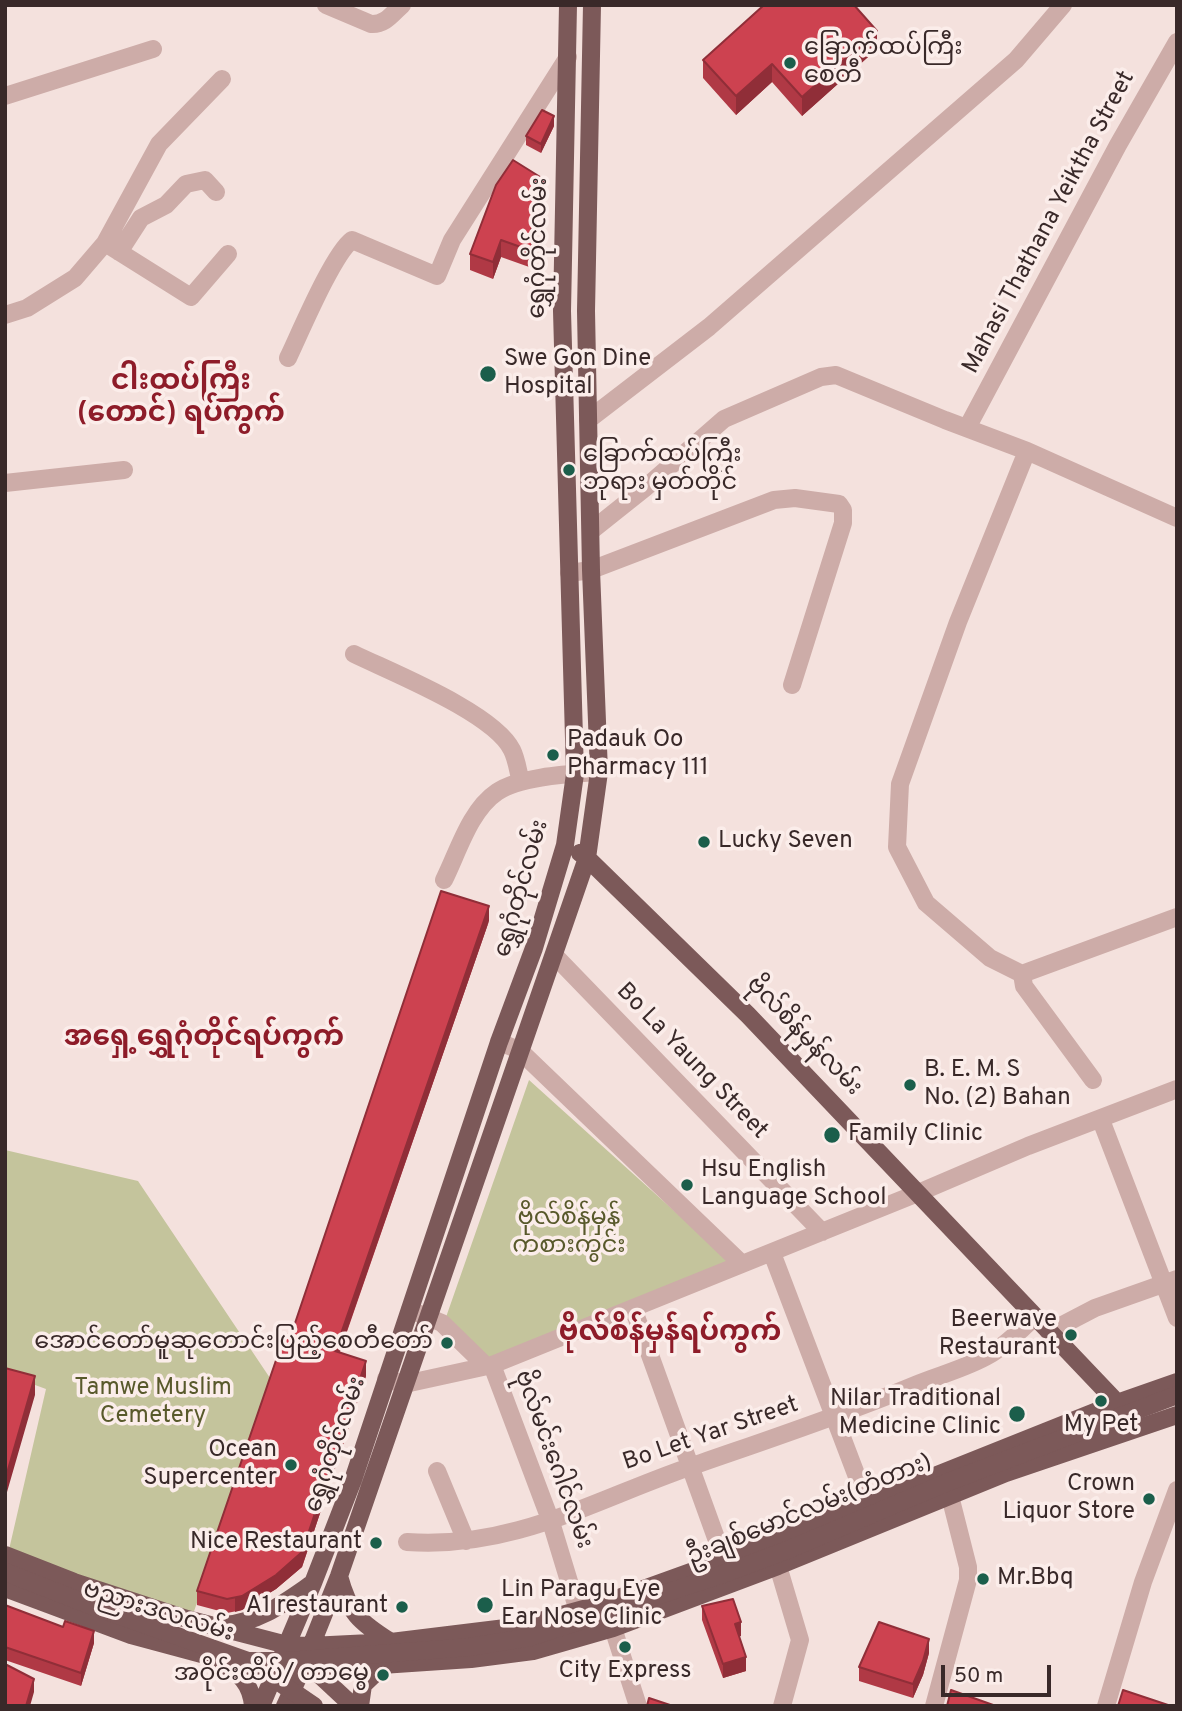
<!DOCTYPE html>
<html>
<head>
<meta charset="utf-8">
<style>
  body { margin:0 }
  #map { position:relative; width:1182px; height:1711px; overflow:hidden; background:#f4e1dd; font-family:Overpass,sans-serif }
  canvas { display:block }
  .frame { position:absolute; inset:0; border:7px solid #392929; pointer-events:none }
  .scale { position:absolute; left:941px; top:1665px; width:110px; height:32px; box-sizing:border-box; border:4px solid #392929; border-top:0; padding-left:9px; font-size:21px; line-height:24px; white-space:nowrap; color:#392929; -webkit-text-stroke:5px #fbedea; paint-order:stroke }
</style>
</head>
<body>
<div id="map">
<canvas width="1182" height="1711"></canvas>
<div class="frame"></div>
<div class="scale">50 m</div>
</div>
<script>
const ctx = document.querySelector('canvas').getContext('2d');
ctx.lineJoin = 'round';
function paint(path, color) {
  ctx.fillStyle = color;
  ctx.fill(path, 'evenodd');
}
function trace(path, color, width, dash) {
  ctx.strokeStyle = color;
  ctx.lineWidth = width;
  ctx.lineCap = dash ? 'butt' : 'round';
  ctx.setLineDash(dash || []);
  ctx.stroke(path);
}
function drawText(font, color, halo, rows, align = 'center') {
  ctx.font = font + ' Overpass,"Noto Sans Myanmar",sans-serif';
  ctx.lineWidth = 7;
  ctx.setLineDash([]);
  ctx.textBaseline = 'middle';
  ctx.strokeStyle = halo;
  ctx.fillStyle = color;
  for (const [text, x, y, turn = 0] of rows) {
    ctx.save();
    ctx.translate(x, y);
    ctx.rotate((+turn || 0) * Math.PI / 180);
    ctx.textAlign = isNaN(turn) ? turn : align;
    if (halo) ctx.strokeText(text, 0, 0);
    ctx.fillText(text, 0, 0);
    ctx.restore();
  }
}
const green = new Path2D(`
  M529 1080 731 1262 488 1361 445 1320Z
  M5 1150 138 1181 274 1384 192 1617 8 1554 46 1389 5 1374Z`);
const minor = new Path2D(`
  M326 5 371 24C385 25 392 14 402 5
  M5 96 153 49
  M105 243 191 297 228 254
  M119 252 141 218 166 205 186 184 205 180 216 192
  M5 315 27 308 75 278 105 243 159 144 222 79
  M288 358C300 333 333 254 352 240L437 276 452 240 568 57
  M588 420 709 327 1016 60 1063 5
  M967 428 1118 145 1177 42
  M1027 451 958 622 900 784 897 847 926 903 990 958 1022 974 1024 986 1093 1080
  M5 483 124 470
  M591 531 645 488 724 419 821 377 836 375 945 420 1027 451 1177 518
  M569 573 591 570 774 500 795 498 839 504 843 510V523L792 685
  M354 654C393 673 494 713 512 750 517 760 518 772 521 782
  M444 880C458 852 470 810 497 792 520 776 571 774 599 772
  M555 956 822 1232
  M1022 974 1177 917
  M499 1042 519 1050 742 1264
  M1101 1120 1177 1318
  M772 1253 867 1503
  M633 1308 724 1560
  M410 1310 442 1323 486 1366
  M1049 1332 1095 1308 1177 1279
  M492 1365 551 1522 578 1611
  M386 1379 405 1384 492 1365 918 1193 1028 1146 1177 1089
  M437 1471 466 1541
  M407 1542C516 1550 601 1496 701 1463 773 1438 845 1414 915 1385 939 1375 967 1368 989 1355 1005 1346 1020 1330 1034 1318
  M778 1566 800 1640 782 1706
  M613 1628 638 1706
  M934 1706 968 1580V1567L950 1496
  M1106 1706 1143 1582 1177 1490`);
const major = new Path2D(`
  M580 853 587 858 748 1015 1125 1411
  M5 1555 74 1582 187 1619 287 1645 310 1646 391 1642 522 1626 602 1604 724 1560 1117 1403 1177 1382
  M339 1576C349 1613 359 1622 391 1642
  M5 1588 131 1635 235 1663
  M224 1625C260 1622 284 1603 313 1583
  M220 1664C240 1672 251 1684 253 1706
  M310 1666 353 1706
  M292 1671 471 1659 533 1651 613 1628 778 1566 1006 1473 1177 1415
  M261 1706 313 1583 353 1480 499 1042 534 948 565 845 575 774 562 311 568 5
  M285 1706 301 1671 339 1576 587 858 599 772 591 570 586 311 592 5
  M360 1706 363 1685 385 1664`);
const majorBridge = new Path2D(`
  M5 1572 95 1607 248 1661H287L470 1647 531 1637 718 1576 790 1549 948 1482 1177 1395
  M248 1661 314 1706`);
const wall = new Path2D(`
  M764 5H858L856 7 877 49 802 116 772 82 736 115 703 78V60Z
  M554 126 541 153 526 145V136Z
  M545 197 534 214V247L532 246V268L501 257 493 279 470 270V254Z
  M489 921 340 1352 366 1376 302 1567 276 1589 242 1610 227 1613 197 1605V1591L291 1335Z
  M5 1605 94 1643 81 1686 5 1660Z
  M702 1606 741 1636H739L746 1671 723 1678 702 1620Z
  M929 1653 923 1675 913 1698 859 1681V1667Z`);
const shadedWall = new Path2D(`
  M877 31V49L802 116V97Z
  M772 64V82L736 115V96Z
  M554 116V126L541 153V144Z
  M545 180V197L533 215V199Z
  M501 240V257L493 279V262Z
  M489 906V921L335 1365V1351Z
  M366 1361V1376L302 1567 276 1589 242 1610 235 1612V1597Z
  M35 1376V1395L5 1499V1480Z
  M741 1622V1636L735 1638V1624Z
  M94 1631V1643L81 1686V1673Z
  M929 1639V1653L923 1675 913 1698V1684Z
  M746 1657V1671L723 1678V1664Z
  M34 1679V1692L30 1706H26Z`);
const building = new Path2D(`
  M764 5H854L877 31 802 97 772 64 736 96 703 60Z
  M542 110 554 116 541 144 526 136Z
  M513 160 545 180 533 199 534 230 531 229 532 251 501 240 493 262 470 254 496 185Z
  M441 891 489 906 335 1351 366 1361 302 1552 276 1575 242 1596 227 1599 197 1591 285 1334 291 1335Z
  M5 1368 35 1376 5 1480Z
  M733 1599 741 1622 735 1624 746 1657 723 1664 702 1606Z
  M5 1605 63 1627 65 1621 94 1631 81 1673 5 1647Z
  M879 1622 929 1639 923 1661 913 1684 859 1667Z
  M5 1664 34 1679 26 1706H5Z
  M951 1690 996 1706H947Z
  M1123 1690 1171 1706H1118Z
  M649 1698 673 1706H647Z`);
const markers = [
  [790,63,7,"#1b5e4b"],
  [488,374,9,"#1b5e4b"],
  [569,470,7,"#1b5e4b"],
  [553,755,7,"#1b5e4b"],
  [704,842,7,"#1b5e4b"],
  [910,1085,7,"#1b5e4b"],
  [832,1135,9,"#1b5e4b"],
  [687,1185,7,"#1b5e4b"],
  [1071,1335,7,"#1b5e4b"],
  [447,1343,7,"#1b5e4b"],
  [1101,1401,7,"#1b5e4b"],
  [1017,1414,9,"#1b5e4b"],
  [291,1465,7,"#1b5e4b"],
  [1149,1499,7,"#1b5e4b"],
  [376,1543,7,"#1b5e4b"],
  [983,1579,7,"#1b5e4b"],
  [485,1605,9,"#1b5e4b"],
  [402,1607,7,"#1b5e4b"],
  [625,1647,7,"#1b5e4b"],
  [383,1675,7,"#1b5e4b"]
];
const poiNames = [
  ["ခြောက်ထပ်ကြီး",804,49],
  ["စေတီ",804,77],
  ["Swe Gon Dine",504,360],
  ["Hospital",504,388],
  ["ခြောက်ထပ်ကြီး",583,456],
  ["ဘုရား မှတ်တိုင်",583,484],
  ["Padauk Oo",567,741],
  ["Pharmacy 111",567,769],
  ["Lucky Seven",718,842],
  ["B. E. M. S",924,1071],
  ["No. (2) Bahan",924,1099],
  ["Family Clinic",848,1135],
  ["Hsu English",701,1171],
  ["Language School",701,1199],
  ["Beerwave",1057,1321,"right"],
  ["Restaurant",1057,1349,"right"],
  ["အောင်တော်မူဆုတောင်းပြည့်စေတီတော်",433,1343,"right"],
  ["Nilar Traditional",1001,1400,"right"],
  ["Medicine Clinic",1001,1428,"right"],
  ["My Pet",1101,1426,"center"],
  ["Ocean",277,1451,"right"],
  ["Supercenter",277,1479,"right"],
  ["Crown",1135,1485,"right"],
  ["Liquor Store",1135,1513,"right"],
  ["Nice Restaurant",362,1543,"right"],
  ["Mr.Bbq",997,1579],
  ["Lin Paragu Eye",501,1591],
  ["Ear Nose Clinic",501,1619],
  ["A1 restaurant",388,1607,"right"],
  ["City Express",625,1672,"center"],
  ["အဝိုင်းထိပ်/ တာမွေ",369,1675,"right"]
];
const streetNames = [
  ["Mahasi Thathana Yeiktha Street",1050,223,-62],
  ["ရွှေဂုံတိုင်လမ်း",540,248,-89],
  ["ရွှေဂုံတိုင်လမ်း",523,889,-74],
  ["ဗိုလ်စိန်မှန်လမ်း",803,1037,46],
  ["Bo La Yaung Street",691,1062,46],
  ["Bo Let Yar Street",711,1435,-19],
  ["ရွှေဂုံတိုင်လမ်း",337,1445,-71],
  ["ဗိုလ်မင်းဂေါင်လမ်း",552,1460,70],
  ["ဦးချစ်မောင်လမ်း(တံတား)",810,1511,-22],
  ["ဗညားဒလလမ်း",158,1613,17]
];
const parkNames = [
  ["ဗိုလ်စိန်မှန်",569,1219],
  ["ကစားကွင်း",569,1247],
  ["Tamwe Muslim",153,1389],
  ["Cemetery",153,1417]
];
const quarterNames = [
  ["ငါးထပ်ကြီး",181,383],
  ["(တောင်) ရပ်ကွက်",181,415],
  ["အရှေ့ရွှေဂုံတိုင်ရပ်ကွက်",204,1039],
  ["ဗိုလ်စိန်မှန်ရပ်ကွက်",670,1334]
];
paint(green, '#c4c49c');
trace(minor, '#cdaca8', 18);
trace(major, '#7c5959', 18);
trace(majorBridge, '#7c5959', 18);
paint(wall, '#b03945');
paint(shadedWall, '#902e38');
paint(building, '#cd4250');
trace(building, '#902e38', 2);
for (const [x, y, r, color] of markers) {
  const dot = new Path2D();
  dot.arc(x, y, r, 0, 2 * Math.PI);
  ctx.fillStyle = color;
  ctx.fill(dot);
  trace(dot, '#fbedea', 2.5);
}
drawText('24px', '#392929', '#fbedea', poiNames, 'left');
drawText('24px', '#392929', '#fbedea', streetNames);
drawText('24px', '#58592b', '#fbedea', parkNames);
drawText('bold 28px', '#8e1c29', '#fbedea', quarterNames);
</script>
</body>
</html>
